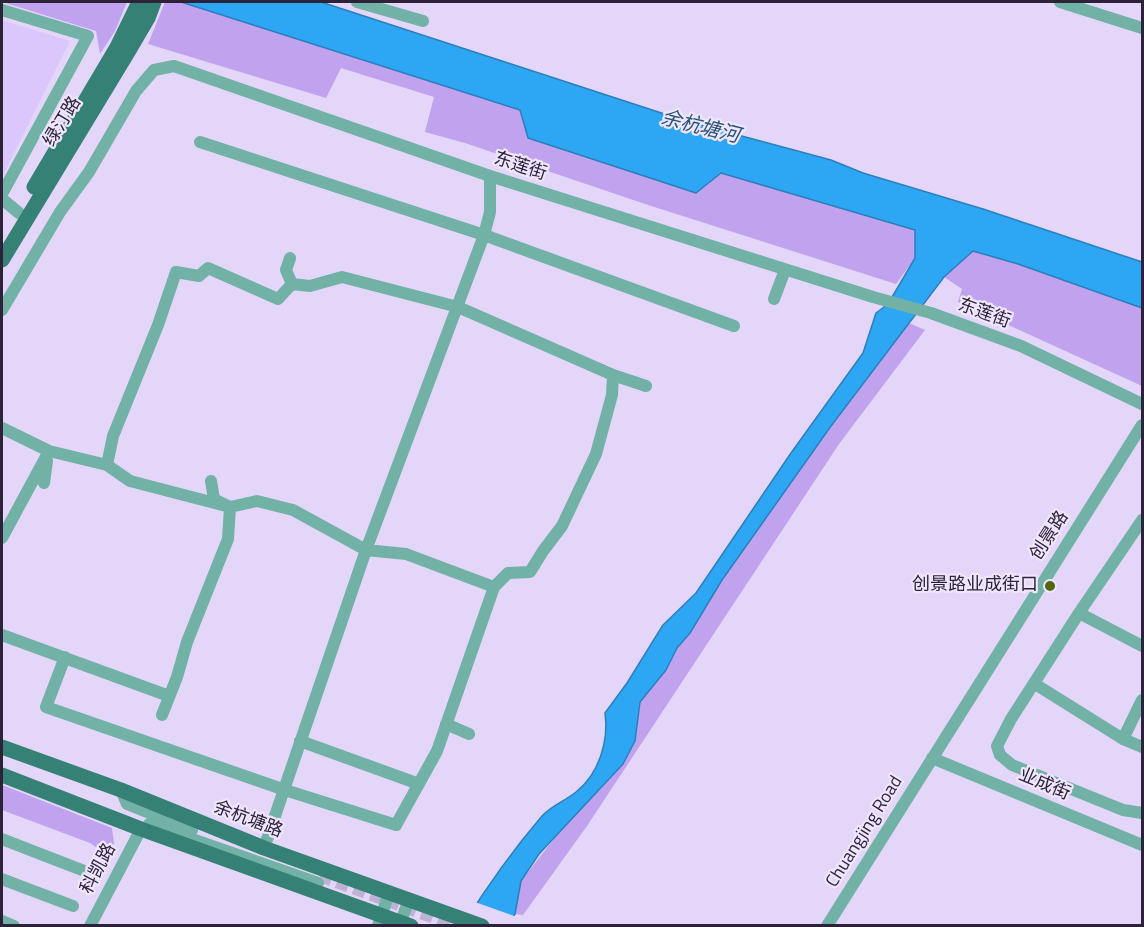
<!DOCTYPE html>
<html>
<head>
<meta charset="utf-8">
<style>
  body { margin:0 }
  #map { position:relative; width:1144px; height:927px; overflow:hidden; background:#e3d6f9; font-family:"Titillium Web",sans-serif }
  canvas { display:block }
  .frame { position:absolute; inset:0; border:3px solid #2c2339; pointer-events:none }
</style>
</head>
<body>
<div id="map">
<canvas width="1144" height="927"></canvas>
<div class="frame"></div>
</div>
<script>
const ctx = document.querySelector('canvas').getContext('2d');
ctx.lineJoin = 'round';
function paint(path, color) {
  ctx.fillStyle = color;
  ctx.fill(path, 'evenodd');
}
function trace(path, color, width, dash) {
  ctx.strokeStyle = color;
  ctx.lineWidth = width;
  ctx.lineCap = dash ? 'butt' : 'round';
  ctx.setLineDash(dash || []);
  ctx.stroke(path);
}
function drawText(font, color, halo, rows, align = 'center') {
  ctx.font = font + ' "Titillium Web","Noto Sans SC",sans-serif';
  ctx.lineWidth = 4.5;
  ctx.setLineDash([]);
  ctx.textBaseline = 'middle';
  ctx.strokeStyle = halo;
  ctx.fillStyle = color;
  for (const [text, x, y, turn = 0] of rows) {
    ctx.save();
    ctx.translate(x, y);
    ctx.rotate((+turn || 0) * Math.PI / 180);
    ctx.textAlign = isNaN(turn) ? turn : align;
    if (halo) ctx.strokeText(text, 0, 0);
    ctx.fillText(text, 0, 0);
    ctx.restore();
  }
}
const built = new Path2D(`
  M2 20 70 41 2 177Z`);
const green = new Path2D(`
  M2 2H127L115 31 100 54 96 31Z
  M165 2H181L520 110 528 138 721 173 915 230V258L896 284 645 204 465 143 425 132 434 97 341 68 326 98 148 44Z
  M973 251 1018 264 1142 308V386L958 302 962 289 944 277Z
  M909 323 925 330 839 444 587 826 523 915 515 914 521 881 564 826 623 764 635 741 640 702 666 670 677 648 690 633 722 580 764 520 831 426Z
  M2 785 112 828 114 843 105 865 100 850 90 843 2 810Z`);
const water = new Path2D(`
  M181 2H321L686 121 831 160 863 173 983 209 1142 262V308L1018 264 973 251 944 277 831 426 722 580 690 633 677 648 666 670 640 702 635 741 623 764 539 854 521 881 515 914 507 925H463C486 888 513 850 542 816 551 806 565 801 576 792 599 774 609 741 605 713L627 683 663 625 696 593 791 453 863 353 876 313 888 304 915 258V230L721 173 696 193 528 138 520 110Z`);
const pier = new Path2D(`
  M475 902 517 917 511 926H460Z`);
const minorTunnel = new Path2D(`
  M320 876 456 926`);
const minor = new Path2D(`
  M357 2 423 21
  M1060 2 1142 28
  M2 10 88 36 2 194
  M200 142 484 235 734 326
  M2 199 19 213
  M290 258 286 270 292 284
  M774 299 785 270
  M2 310 60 212 89 172 136 91 154 70 174 66 490 176 873 297 931 313 1021 346 1142 404
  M613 375 646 386
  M2 428 49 451 107 465
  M44 483 47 461
  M1142 520 1079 613 1011 719 997 746 1000 755 1012 765 1123 810 1142 813
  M2 538 49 451
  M1079 613 1142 646
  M2 635 169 696
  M65 657 46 707 285 790 396 825 437 751 494 587 406 554 366 550 293 510 257 501 230 507 130 481 107 465 113 436 158 325 176 272 199 276 208 268 278 299 292 284 310 286 342 277 458 307 613 375 612 395 596 454 562 526 543 551 530 572 508 573 494 587
  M1035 684 1123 739 1142 747
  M162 715 177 677 187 642 228 539 230 507 214 499 211 481
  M446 724 469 734
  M1123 739 1142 700
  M300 741 419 784
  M932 758 1142 845
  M121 790 127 804 192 830
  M149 824 318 883
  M2 839 87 872
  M264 848 366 550 484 235 490 212V176
  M2 879 73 906
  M2 921 14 926
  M90 926 141 829
  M378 926 389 893
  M399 926 409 900
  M827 926 1142 425`);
const major = new Path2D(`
  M34 187 117 47 139 2
  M2 260 128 52 148 18 154 2
  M2 747 121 790 264 848 482 926
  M2 775 141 829 411 926`);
const markers = [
  [1050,586,6,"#536713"]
];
const streetNames = [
  ["绿汀路",63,122,-59],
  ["东莲街",520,167,18],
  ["东莲街",984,314,20],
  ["创景路",1050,536,-57],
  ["业成街",1044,785,23],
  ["余杭塘路",248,820,21],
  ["Chuangjing Road",865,832,-58],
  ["科凯路",99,869,-62]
];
const poiNames = [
  ["创景路业成街口",1038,586]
];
const waterNames = [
  ["余杭塘河",700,128,14]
];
paint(built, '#dbc7fb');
paint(green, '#c1a2ef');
paint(water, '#2da7f3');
trace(water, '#2d7fbb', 1.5);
paint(pier, '#e3d6f9');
trace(minorTunnel, '#beb2d3', 12, [12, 6]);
trace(minor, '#71b1a6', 12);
trace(major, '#358176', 15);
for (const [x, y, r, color] of markers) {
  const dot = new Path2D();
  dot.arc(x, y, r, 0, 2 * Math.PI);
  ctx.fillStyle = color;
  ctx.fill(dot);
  trace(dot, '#efe6fe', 2);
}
drawText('18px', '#2c2339', '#efe6fe', streetNames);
drawText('18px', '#2c2339', '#efe6fe', poiNames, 'right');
drawText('italic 20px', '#275474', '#efe6fe', waterNames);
</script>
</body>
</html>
